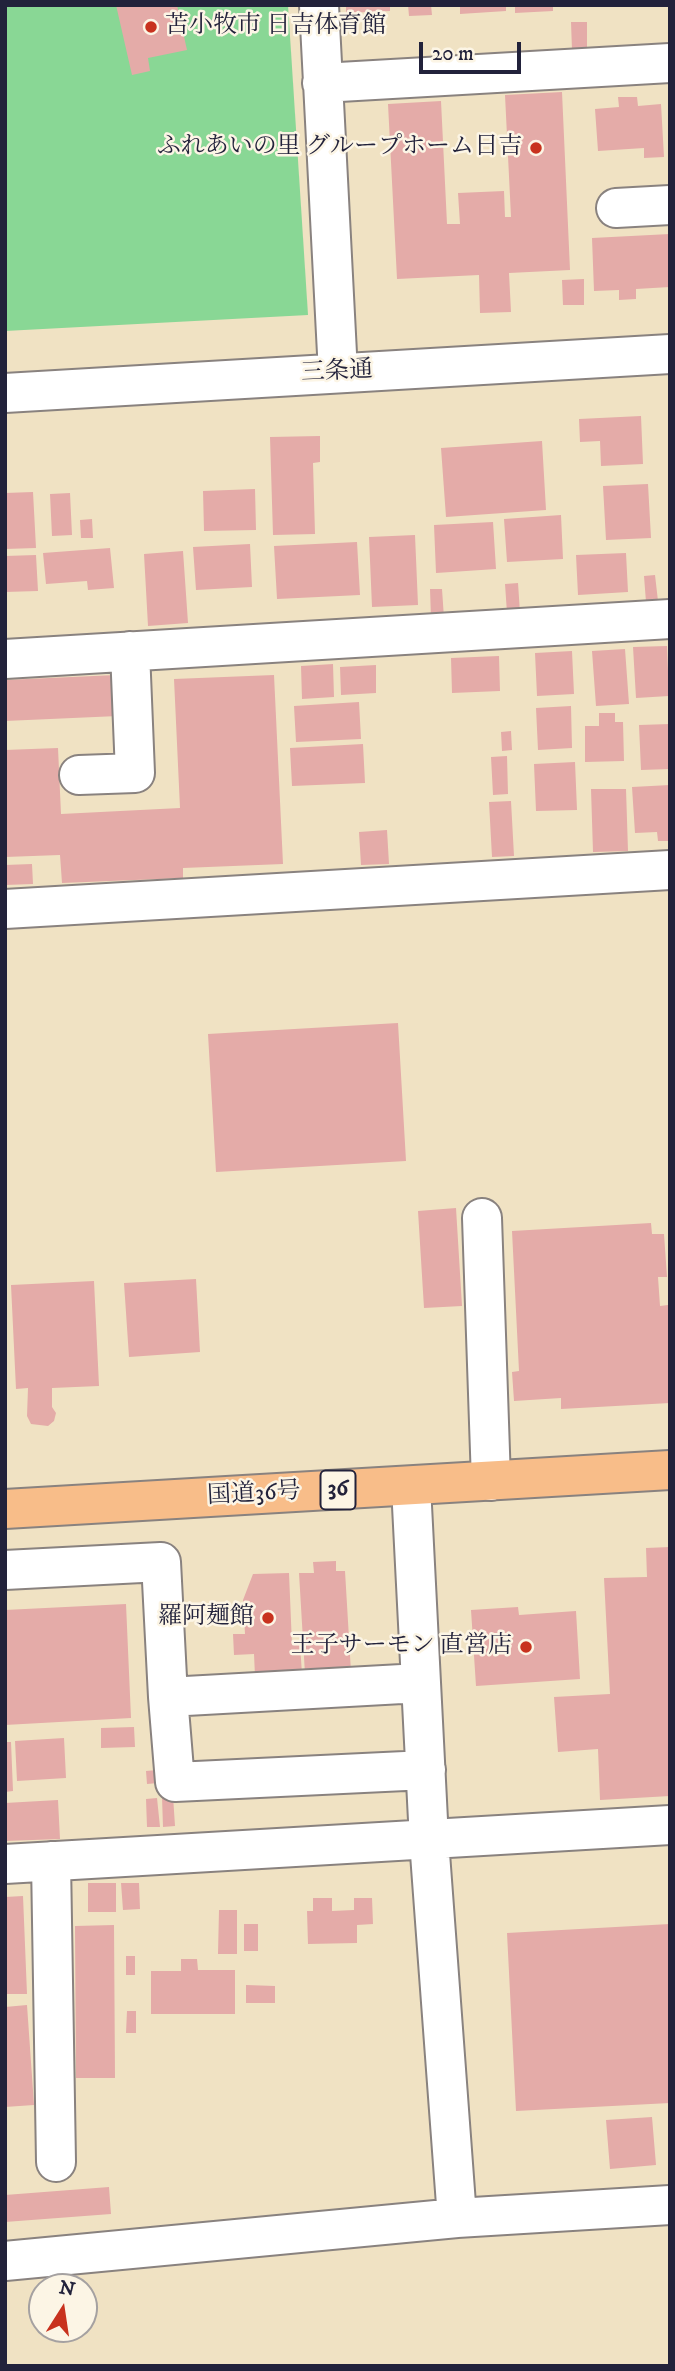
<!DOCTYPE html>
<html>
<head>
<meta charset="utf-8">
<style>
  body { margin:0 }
  #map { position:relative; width:675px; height:2371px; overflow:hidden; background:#f0e2c3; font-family:"IM FELL DW Pica",serif }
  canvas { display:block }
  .frame { position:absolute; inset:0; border:7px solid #22223b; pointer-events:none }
  .north { position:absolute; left:28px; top:2273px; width:70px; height:70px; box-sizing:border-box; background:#fcf5e5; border:2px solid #a5a1a1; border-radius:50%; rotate:12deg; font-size:19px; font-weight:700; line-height:28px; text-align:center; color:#22223b }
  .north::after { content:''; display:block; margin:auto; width:24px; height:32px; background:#c8321e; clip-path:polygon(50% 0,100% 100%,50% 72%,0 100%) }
  .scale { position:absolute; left:419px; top:42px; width:102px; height:32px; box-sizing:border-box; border:4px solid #22223b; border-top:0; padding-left:9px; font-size:21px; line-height:24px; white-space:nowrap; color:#22223b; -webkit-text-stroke:5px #fcf5e5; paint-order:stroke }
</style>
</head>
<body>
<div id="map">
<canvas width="675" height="2371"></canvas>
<div class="frame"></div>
<div class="north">N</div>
<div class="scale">20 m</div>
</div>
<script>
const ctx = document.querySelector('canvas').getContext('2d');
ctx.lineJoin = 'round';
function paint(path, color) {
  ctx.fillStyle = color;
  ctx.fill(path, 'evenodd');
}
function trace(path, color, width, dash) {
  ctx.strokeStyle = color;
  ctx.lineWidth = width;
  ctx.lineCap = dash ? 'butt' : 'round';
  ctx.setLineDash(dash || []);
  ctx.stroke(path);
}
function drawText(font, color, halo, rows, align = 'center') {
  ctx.font = font + ' "IM FELL DW Pica","Noto Serif JP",serif';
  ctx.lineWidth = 5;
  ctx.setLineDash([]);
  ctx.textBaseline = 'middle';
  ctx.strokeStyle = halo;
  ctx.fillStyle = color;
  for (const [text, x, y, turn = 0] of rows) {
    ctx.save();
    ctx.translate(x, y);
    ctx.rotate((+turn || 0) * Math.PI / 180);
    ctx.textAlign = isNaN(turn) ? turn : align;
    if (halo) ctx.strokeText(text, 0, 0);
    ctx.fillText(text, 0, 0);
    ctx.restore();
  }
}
const green = new Path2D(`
  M5 5H288L308 315 5 331Z`);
const building = new Path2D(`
  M116 5H177L187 50 148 58 150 71 132 75Z
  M346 5H390V11L346 13Z
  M408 5H431L432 15 409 16Z
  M460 5H506V11L460 14Z
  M515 5H553V11L515 13Z
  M571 22H587V51L572 50Z
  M562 92 570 270 509 273 511 312 480 313 479 275 397 279 388 104 441 101 447 224H460L458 193 504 191 505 217H511L505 95Z
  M618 97H637L638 106 661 104 664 157 644 158V148L598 151 595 109 619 107Z
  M670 234V287L636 289V299L619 300V290L594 291 592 238Z
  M584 279V305H563L562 280Z
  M641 416 643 464 601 466 600 441 580 442 579 419Z
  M320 436V462L313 463 315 534 273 535 270 437Z
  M542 441 546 510 446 517 441 448Z
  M648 484 651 538 606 540 603 486Z
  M255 489 256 530 204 531 203 491Z
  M33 492 36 548 5 549V493Z
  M70 493 72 535 52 536 50 494Z
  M561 515 563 559 507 562 504 519Z
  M92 519 93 538H81L80 520Z
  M493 522 496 569 436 573 434 525Z
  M415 535 418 605 372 607 369 537Z
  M357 542 360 595 277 599 274 546Z
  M250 544 252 587 196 590 193 547Z
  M110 548 114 588 88 590 87 581 46 584 43 553Z
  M183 551 188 623 148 626 144 554Z
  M626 553 628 592 578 595 576 555Z
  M36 555 38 591 5 592V556Z
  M655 575 658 601 646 602 644 576Z
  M518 583 520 613H507L505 584Z
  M430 589H442L444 618H431Z
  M667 646 669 696 636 698 633 647Z
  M625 649 629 704 596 706 592 651Z
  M572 651 574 694 537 696 535 653Z
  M499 656 500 691 452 693 451 658Z
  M333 664 334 697 302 699 301 666Z
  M376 665V693L341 695 340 667Z
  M116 675 118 716 5 721V680Z
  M274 675 283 864 183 868V878L62 883 60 855 5 857V750L58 748 61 814 180 808 174 679Z
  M359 702 361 739 296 742 294 706Z
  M571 706 572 748 538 750 536 708Z
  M599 713H615V722H623L624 761 585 762V726H599Z
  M670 724V769L641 770 639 725Z
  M511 731 512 750 502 751 501 732Z
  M363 744 365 783 292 786 290 748Z
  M507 756 508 794 493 795 491 757Z
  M575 762 577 810 536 811 534 764Z
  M670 785V841H658L657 832 635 833 632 787Z
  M591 789H626L628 851 593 852Z
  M511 801 514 856 492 857 489 802Z
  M387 830 389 864 361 865 359 832Z
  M32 864 33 884 5 885V865Z
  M398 1023 406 1161 216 1172 208 1034Z
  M456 1208 462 1306 424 1308 418 1211Z
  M651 1223 652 1234H664L667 1277H658L660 1306 668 1305 670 1403 561 1409V1398L514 1401 512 1372 519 1371 512 1231Z
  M196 1279 200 1352 129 1357 124 1283Z
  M94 1281 99 1386 52 1388V1407L56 1413 54 1421 48 1426 31 1424 27 1416 28 1388 16 1389 11 1285Z
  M670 1547V1796L600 1800 598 1749 558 1752 554 1697 610 1694 604 1578 647 1577 646 1548Z
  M336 1561V1571H345L351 1672 305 1674 299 1573H314L313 1562Z
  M289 1573 292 1645 300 1644 302 1674 255 1676 254 1654 234 1655 233 1634H245L243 1600 253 1574Z
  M126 1604 131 1718 5 1725V1610Z
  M518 1607 519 1615 576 1611 580 1679 476 1686 471 1610Z
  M134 1727 135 1747 101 1748V1728Z
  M64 1738 66 1778 17 1781 15 1741Z
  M5 1742H11L13 1791 5 1792Z
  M168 1769 169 1782 147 1784 146 1771Z
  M173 1796 175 1826 163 1827 162 1797Z
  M157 1798 160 1827H147L146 1799Z
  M58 1800 60 1839 5 1841V1803Z
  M88 1883H116V1912H88Z
  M121 1883H139L140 1909 123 1910Z
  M23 1896 27 1994H5V1897Z
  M313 1898H332V1911L354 1910V1898H372L373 1924 357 1925V1943L308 1944 307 1911H313Z
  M219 1910H237V1954H218Z
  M244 1924H258V1951H244Z
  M670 1924V2103L516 2111 507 1933Z
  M114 1925 115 2078H76L75 1926Z
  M126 1956H135V1975H126Z
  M181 1959H197L198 1970H235V2014H151V1971H181Z
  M246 1985 275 1986V2003H246Z
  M27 2005 34 2105 5 2107V2007Z
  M127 2011H136V2033H126Z
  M652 2117 656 2165 610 2169 606 2120Z
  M109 2187 111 2214 5 2222V2195Z`);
const minor = new Path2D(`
  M319 5 338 373
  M322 83 670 63
  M616 208 670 205
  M5 393 670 354
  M5 659 670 619
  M79 775 135 773 130 651
  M5 909 670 870
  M482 1218 491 1481
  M411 1486 429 1840 457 2218
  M5 1570 161 1562 168 1697 420 1683
  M168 1697 175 1782 426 1770
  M51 1861 56 2162
  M5 1864 670 1825
  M5 2261 457 2218 670 2205`);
const highway = new Path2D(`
  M5 1509 670 1470`);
const markers = [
  [151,27,7,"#c8321e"],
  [536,148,7,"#c8321e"],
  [268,1618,7,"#c8321e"],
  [526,1647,7,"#c8321e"]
];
const shields = [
  [338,1490,35]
];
const shieldNames = [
  ["36",338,1490]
];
const poiNames = [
  ["苫小牧市 日吉体育館",165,27,"left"],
  ["ふれあいの里 グループホーム日吉",522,148],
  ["羅阿麺館",254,1618],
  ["王子サーモン 直営店",512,1647]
];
const streetNames = [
  ["三条通",337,373,-3],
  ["国道36号",254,1495,-3]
];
paint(green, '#89d795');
paint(building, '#e4aba8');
trace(minor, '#89827f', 42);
trace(highway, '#89827f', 42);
trace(minor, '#fff', 38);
trace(highway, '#f8bd89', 38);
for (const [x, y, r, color] of markers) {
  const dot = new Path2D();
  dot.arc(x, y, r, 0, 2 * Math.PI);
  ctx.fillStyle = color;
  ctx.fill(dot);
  trace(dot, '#fcf5e5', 2.5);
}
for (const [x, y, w] of shields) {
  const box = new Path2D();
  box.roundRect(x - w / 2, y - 19.5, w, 39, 5);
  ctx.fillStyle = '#fcf5e5';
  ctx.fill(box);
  trace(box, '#22223b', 2);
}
drawText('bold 23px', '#22223b', null, shieldNames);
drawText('24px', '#22223b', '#fcf5e5', poiNames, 'right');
drawText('24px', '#22223b', '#fcf5e5', streetNames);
</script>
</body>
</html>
